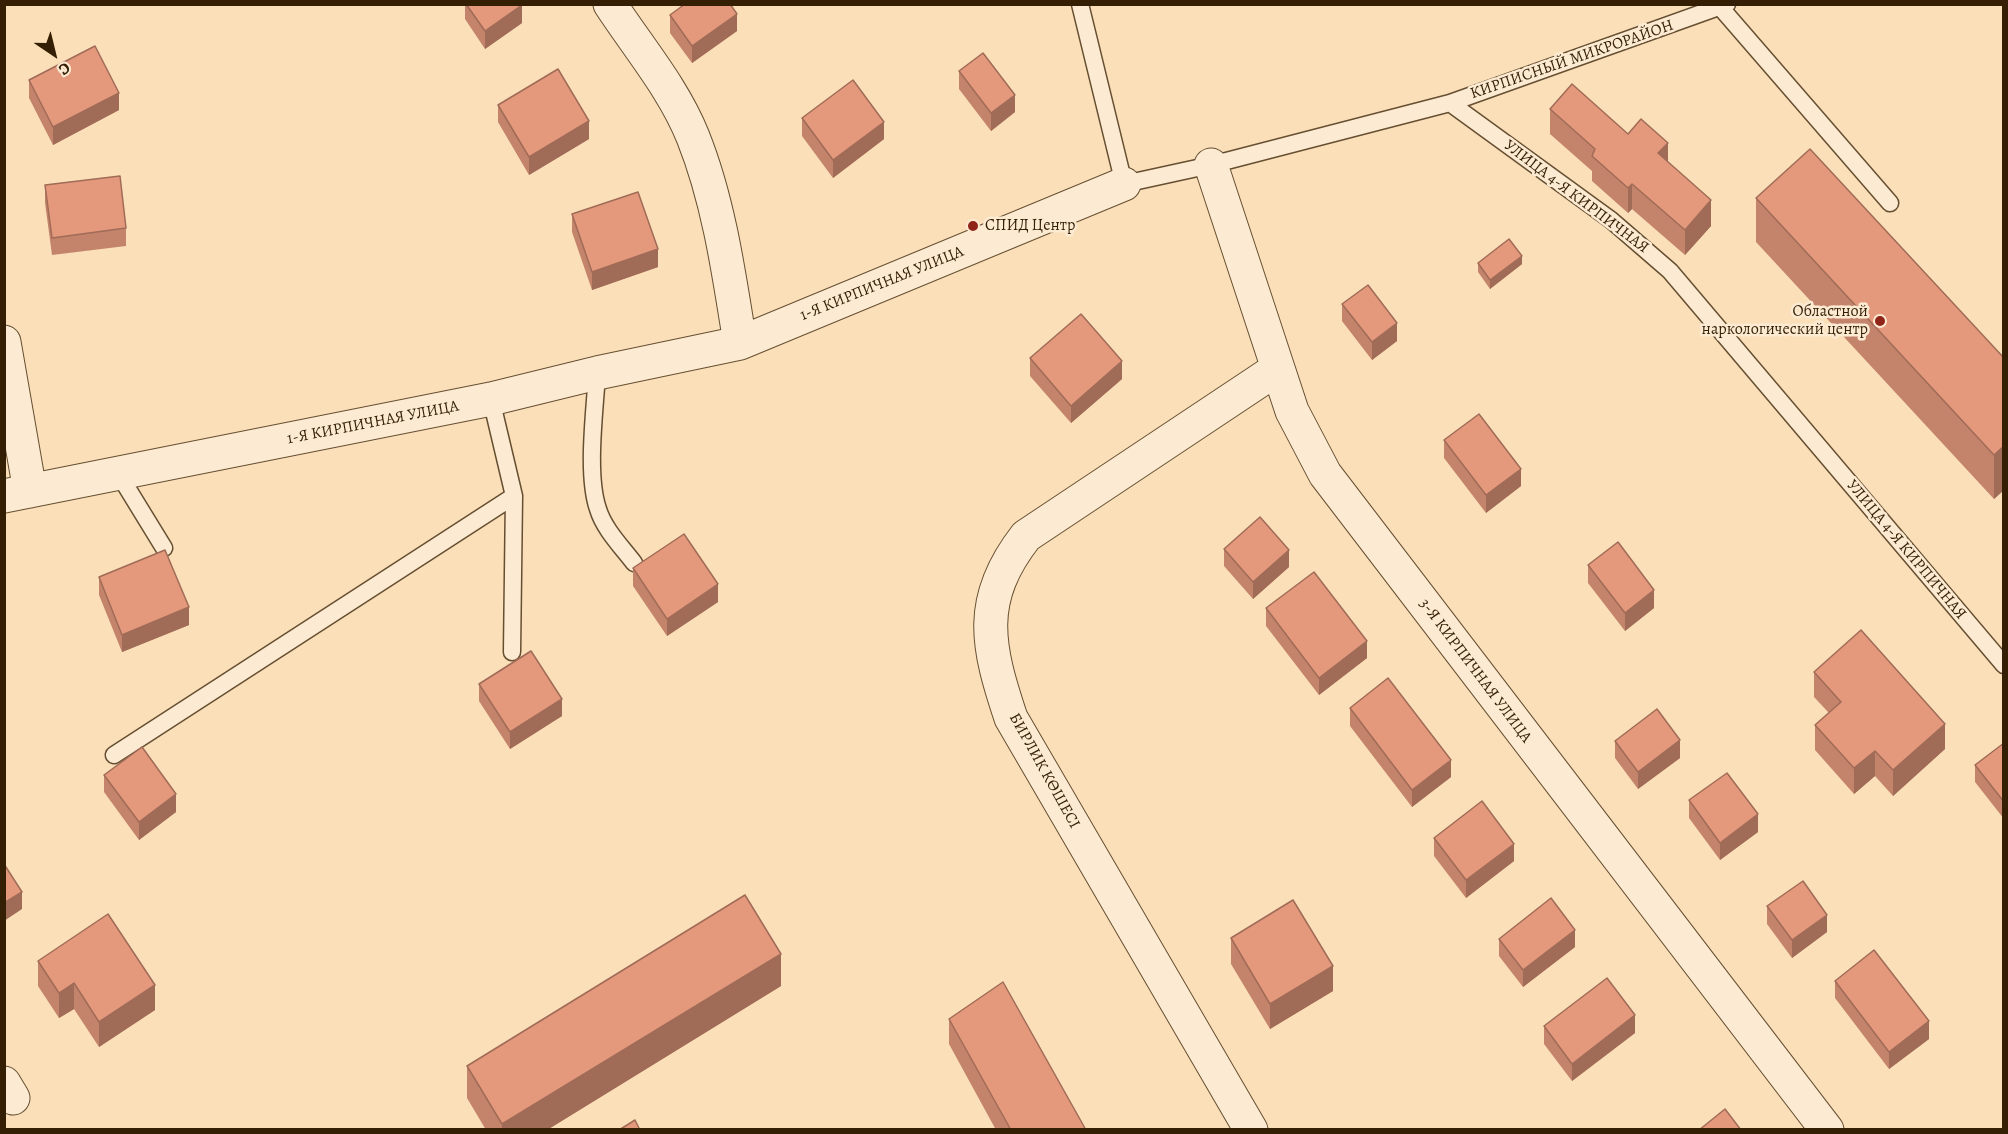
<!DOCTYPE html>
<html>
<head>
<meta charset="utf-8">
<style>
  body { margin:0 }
  #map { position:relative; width:2008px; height:1134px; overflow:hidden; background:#fadfb9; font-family:Alegreya,serif }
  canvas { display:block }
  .frame { position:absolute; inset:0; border:6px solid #351f04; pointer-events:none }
  .north { position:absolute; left:24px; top:24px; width:60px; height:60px; -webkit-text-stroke:4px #fcead2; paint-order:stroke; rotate:145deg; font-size:16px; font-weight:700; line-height:24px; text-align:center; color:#351f04 }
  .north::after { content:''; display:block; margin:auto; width:21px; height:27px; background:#351f04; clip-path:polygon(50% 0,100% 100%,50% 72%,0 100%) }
</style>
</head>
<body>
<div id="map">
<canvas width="2008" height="1134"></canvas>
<div class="frame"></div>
<div class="north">С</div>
</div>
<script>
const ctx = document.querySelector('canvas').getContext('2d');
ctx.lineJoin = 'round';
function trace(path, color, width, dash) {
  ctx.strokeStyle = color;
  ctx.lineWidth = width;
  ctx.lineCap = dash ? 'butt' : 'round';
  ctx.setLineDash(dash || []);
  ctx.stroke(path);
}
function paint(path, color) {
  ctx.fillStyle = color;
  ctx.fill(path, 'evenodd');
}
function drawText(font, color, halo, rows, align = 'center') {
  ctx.font = font + ' Alegreya,serif';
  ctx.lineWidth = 5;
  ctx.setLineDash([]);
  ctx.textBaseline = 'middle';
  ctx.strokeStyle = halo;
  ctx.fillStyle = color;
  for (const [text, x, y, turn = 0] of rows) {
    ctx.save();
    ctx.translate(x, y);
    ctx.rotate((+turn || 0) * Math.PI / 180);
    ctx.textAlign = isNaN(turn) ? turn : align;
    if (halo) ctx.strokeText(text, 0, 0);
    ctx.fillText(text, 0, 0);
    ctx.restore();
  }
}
const lane = new Path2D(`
  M1080 4 1124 184 1211 165 1450 103 1611 220 1670 271 2004 665
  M1721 8 1890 203
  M1450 103 1727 4
  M597 373C595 410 586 474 598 509 604 529 621 546 634 563
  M491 399 514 496 512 652
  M118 473 164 548
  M114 755 514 496`);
const street = new Path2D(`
  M610 4C638 47 674 89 693 137 719 202 729 274 740 343
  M1211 165 1292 411 1325 474 1827 1130
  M4 342 30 491
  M4 496 491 399 597 373 740 343 1124 184
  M4 1083 13 1098
  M1251 1130 1011 718C987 646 976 600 1026 536L1277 369`);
const wall = new Path2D(`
  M465 4H522V23L485 49 465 19Z
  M670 15 737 31 692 63 670 33Z
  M959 71 1015 112 991 131 959 89Z
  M29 80 119 110 53 145 29 98Z
  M498 105 589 139 529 175 498 122Z
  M1550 109 1628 134 1668 162 1711 226 1685 255 1632 209 1628 213 1592 181V171L1550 134Z
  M802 118 884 139 833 178 802 136Z
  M45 185 126 228V246L52 255 45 203Z
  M1756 198 2004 358V490L1994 499 1756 242Z
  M572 214 658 267 592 290 572 232Z
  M1478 263 1522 264 1490 289 1478 272Z
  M1342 304 1397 341 1372 360 1342 321Z
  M1030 358 1122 379 1071 423 1030 376Z
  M1444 440 1521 486 1486 513 1444 458Z
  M1224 549 1289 567 1253 599 1224 566Z
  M1588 565 1654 608 1625 631 1588 583Z
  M633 568 718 602 667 636 633 586Z
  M99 577 189 625 122 652 99 595Z
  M1266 608 1367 658 1319 695 1266 626Z
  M1814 672 1945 749 1893 796 1875 776 1854 794 1815 750V725L1829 713 1814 697Z
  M479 684 562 716 510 749 479 701Z
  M1350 708 1451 777 1412 807 1350 726Z
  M1615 741 1680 758 1638 789 1615 758Z
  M2004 743V819L1975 782V765Z
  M104 775 176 812 139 840 104 792Z
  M1689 800 1758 832 1720 860 1689 818Z
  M1434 838 1514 861 1466 898 1434 856Z
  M1767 906 1827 932 1792 958 1767 924Z
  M1231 938 1333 991 1270 1029 1231 964Z
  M1499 939 1575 947 1523 987 1499 956Z
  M38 961 155 1010 99 1047 74 1009 59 1018 38 986Z
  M1835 981 1929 1039 1889 1069 1835 998Z
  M781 986 547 1130H486L467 1098V1066Z
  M949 1019 1086 1130H996L949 1044Z
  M1544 1026 1635 1033 1572 1081 1544 1044Z`);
const shadedWall = new Path2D(`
  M522 5V23L485 49V31Z
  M737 14V31L692 63V46Z
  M119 93V110L53 145V127Z
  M1015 95V112L991 131V113Z
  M589 121V139L529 175V157Z
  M884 122V139L833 178V160Z
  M1668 143V168L1658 153Z
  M1632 184V209L1628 213V188Z
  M1711 200V226L1685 255V230Z
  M658 249V267L592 290V272Z
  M1522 256V264L1490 289V280Z
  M1397 323V341L1372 360V342Z
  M1122 361V379L1071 423V406Z
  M2004 446V490L1994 499V455Z
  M1521 469V486L1486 513V495Z
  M1289 550V567L1253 599V582Z
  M718 584V602L667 636V619Z
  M1654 590V608L1625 631V613Z
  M189 607V625L122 652V635Z
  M1367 641V658L1319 695V678Z
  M562 699V716L510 749V732Z
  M1945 724V749L1893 796V770Z
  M1680 740V758L1638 789V772Z
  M1875 751V776L1854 794V768Z
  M1451 760V777L1412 807V790Z
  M176 794V812L139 840V822Z
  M1758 814V832L1720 860V843Z
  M1514 844V861L1466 898V880Z
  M22 892V909L4 921V903Z
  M1827 915V932L1792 958V940Z
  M1575 930V947L1523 987V970Z
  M781 954V986L547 1130H502V1124Z
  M1333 966V991L1270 1029V1004Z
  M74 983V1009L59 1018V993Z
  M155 985V1010L99 1047V1022Z
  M1635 1015V1033L1572 1081V1064Z
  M1929 1021V1039L1889 1069V1052Z`);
const building = new Path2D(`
  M466 4H522V5L485 31Z
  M685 4H730L737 14 692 46 670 15Z
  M95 46 119 93 53 127 29 80Z
  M983 53 1015 95 991 113 959 71Z
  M558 69 589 121 529 157 498 105Z
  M853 80 884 122 833 160 802 118Z
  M1572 84 1628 134 1641 119 1668 143 1658 153 1711 200 1685 230 1632 184 1628 188 1592 156 1595 149 1550 109Z
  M1810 149 2004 358V446L1994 455 1756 198Z
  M120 176 126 228 52 238 45 185Z
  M638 192 658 249 592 272 572 214Z
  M1509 239 1522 256 1490 280 1478 263Z
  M1368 285 1397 323 1372 342 1342 304Z
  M1081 314 1122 361 1071 406 1030 358Z
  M1479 414 1521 469 1486 495 1444 440Z
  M1260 517 1289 550 1253 582 1224 549Z
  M684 534 718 584 667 619 633 568Z
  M1618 542 1654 590 1625 613 1588 565Z
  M165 550 189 607 122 635 99 577Z
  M1314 572 1367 641 1319 678 1266 608Z
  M1861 630 1945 724 1893 770 1875 751 1854 768 1815 725 1841 702 1814 672Z
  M531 651 562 699 510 732 479 684Z
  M1388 678 1451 760 1412 790 1350 708Z
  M1657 709 1680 740 1638 772 1615 741Z
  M2004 743V802L1975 765Z
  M142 747 176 794 139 822 104 775Z
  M1727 773 1758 814 1720 843 1689 800Z
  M1482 801 1514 844 1466 880 1434 838Z
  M4 864 22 892 4 903Z
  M1803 881 1827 915 1792 940 1767 906Z
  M745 895 781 954 502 1124 467 1066Z
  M1551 898 1575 930 1523 970 1499 939Z
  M1293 900 1333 966 1270 1004 1231 938Z
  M108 914 155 985 99 1022 74 983 59 993 38 961Z
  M1874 950 1929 1021 1889 1052 1835 981Z
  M1607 978 1635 1015 1572 1064 1544 1026Z
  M1003 982 1086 1130H1011L949 1019Z
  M1725 1109 1741 1130H1699Z
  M635 1120 640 1130H619Z`);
const markers = [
  [973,226,6,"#8f2418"],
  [1880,321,6,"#8f2418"]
];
const streetNames = [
  ["КИРПИСНЫЙ МИКРОРАЙОН",1572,60,-19],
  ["УЛИЦА 4-Я КИРПИЧНАЯ",1576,197,37],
  ["1-Я КИРПИЧНАЯ УЛИЦА",882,284,-22],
  ["1-Я КИРПИЧНАЯ УЛИЦА",373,423,-11],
  ["УЛИЦА 4-Я КИРПИЧНАЯ",1906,550,50],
  ["3-Я КИРПИЧНАЯ УЛИЦА",1475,671,53],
  ["БИРЛИК КӨШЕСІ",1044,771,61]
];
const poiNames = [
  ["СПИД Центр",985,226],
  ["Областной",1868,312,"right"],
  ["наркологический центр",1868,330,"right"]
];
trace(lane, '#664f31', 19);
trace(street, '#664f31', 35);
trace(lane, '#fcead2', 16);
trace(street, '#fcead2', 33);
paint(wall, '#c4846b');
paint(shadedWall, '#a06b57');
paint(building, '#e4997c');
trace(building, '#a06b57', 1.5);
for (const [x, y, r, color] of markers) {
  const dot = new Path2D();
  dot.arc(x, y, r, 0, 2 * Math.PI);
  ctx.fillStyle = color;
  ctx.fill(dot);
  trace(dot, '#fcead2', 2);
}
drawText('16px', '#351f04', '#fcead2', streetNames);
drawText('16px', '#351f04', '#fcead2', poiNames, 'left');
</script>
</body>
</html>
